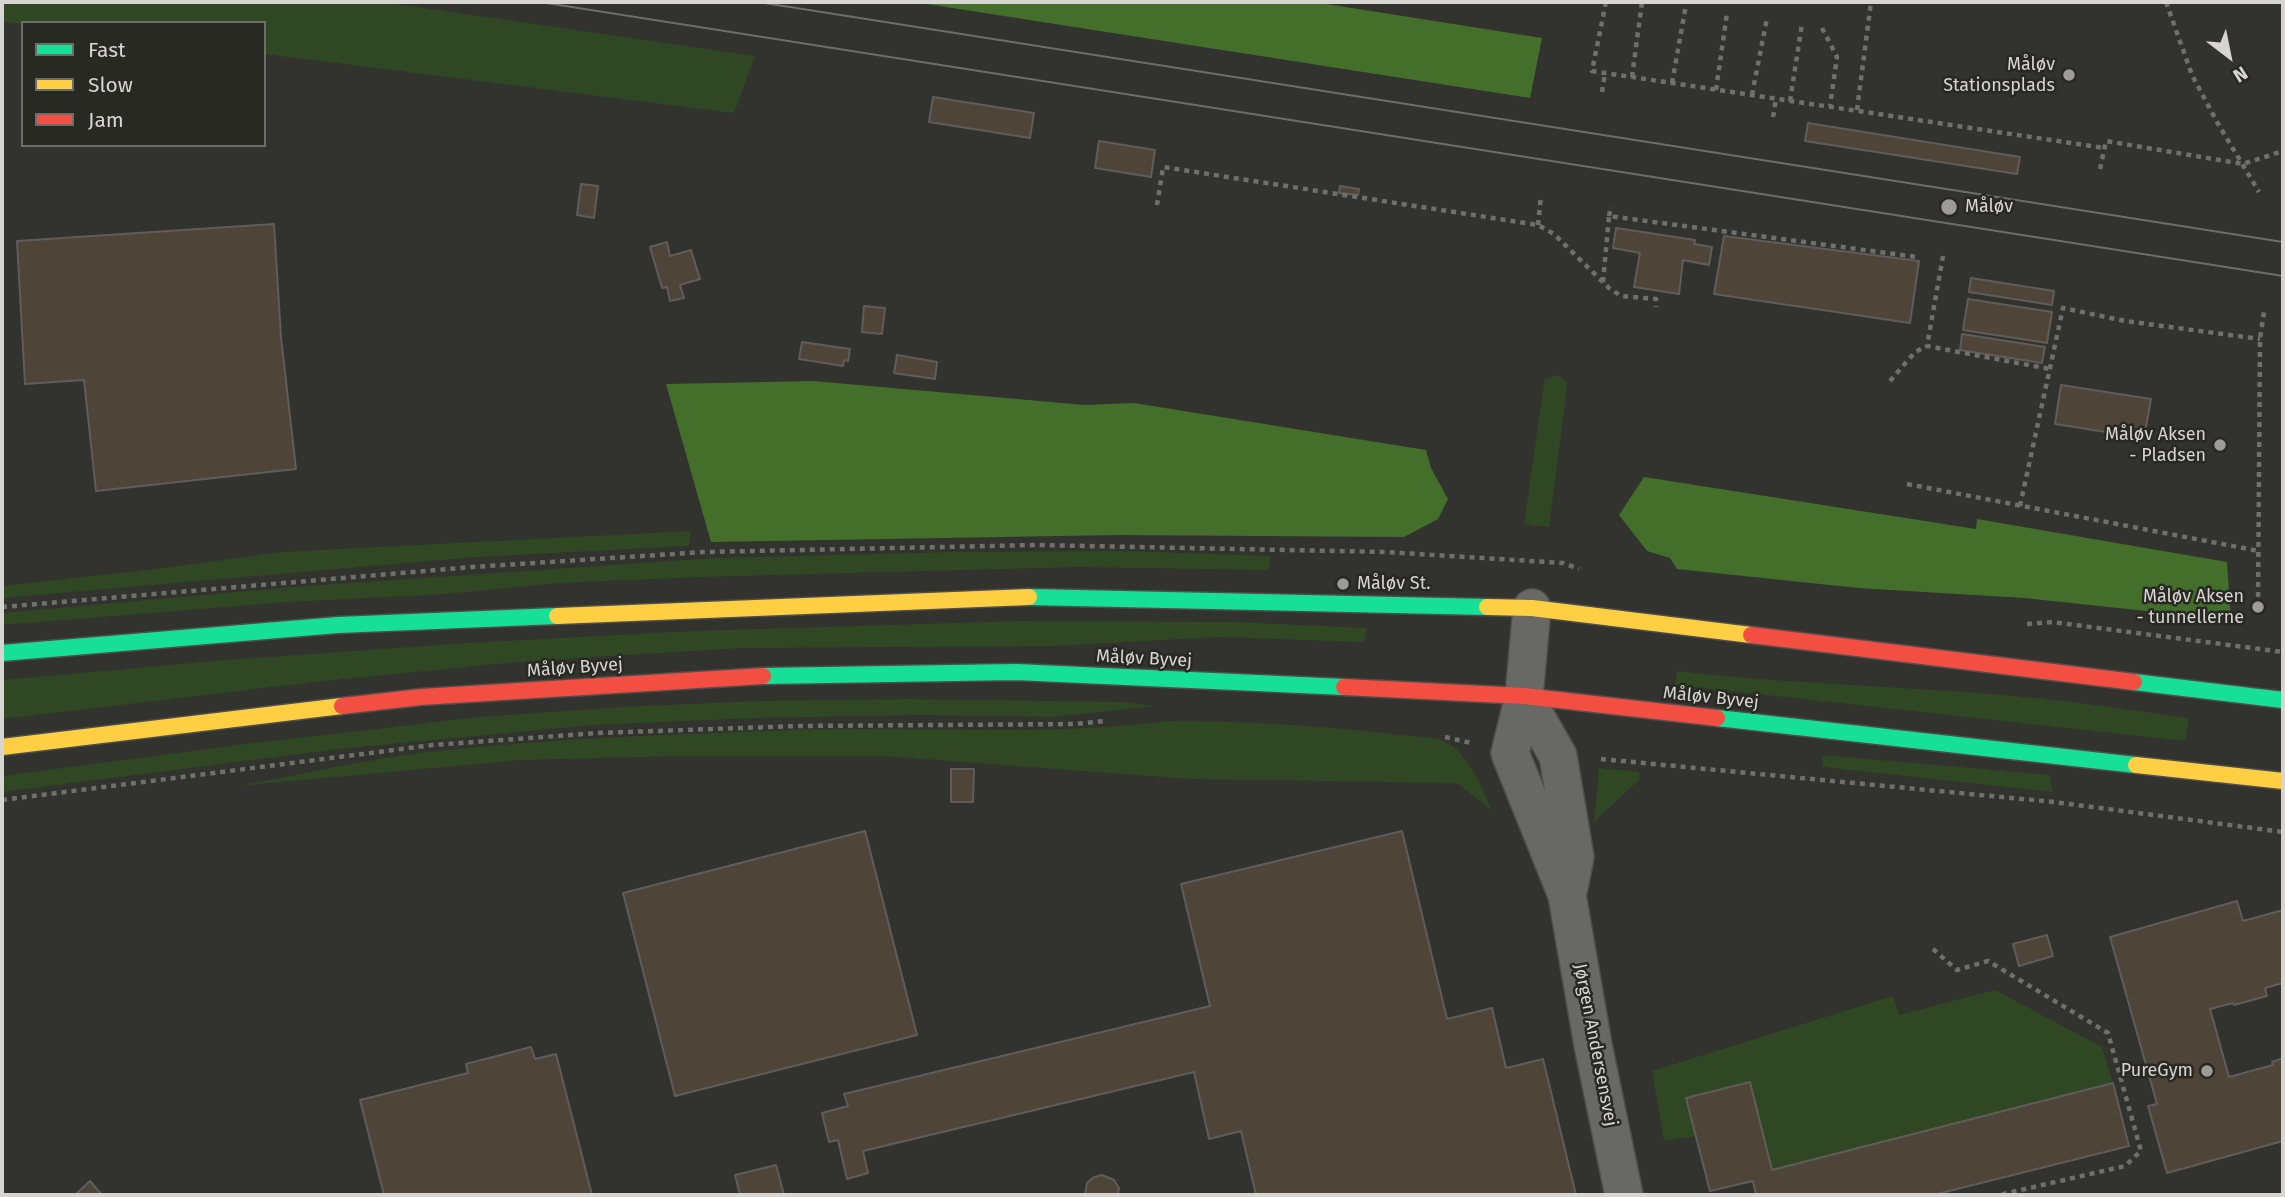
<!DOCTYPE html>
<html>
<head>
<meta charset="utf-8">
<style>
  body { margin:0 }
  #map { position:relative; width:2285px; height:1197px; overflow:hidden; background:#32322e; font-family:"Fira Sans",sans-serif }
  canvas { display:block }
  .frame { position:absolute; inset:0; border:4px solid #d6d5d2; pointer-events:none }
  .legend { position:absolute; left:21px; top:21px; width:245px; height:126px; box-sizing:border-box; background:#292923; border:2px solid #6e6e69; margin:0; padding:9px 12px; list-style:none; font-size:21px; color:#d6d5d2 }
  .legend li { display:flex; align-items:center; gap:14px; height:35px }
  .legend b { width:35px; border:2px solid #6e6e69 }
  .north { position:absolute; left:2194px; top:21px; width:70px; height:70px; -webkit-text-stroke:5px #292923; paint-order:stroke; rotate:148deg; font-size:19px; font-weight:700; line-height:28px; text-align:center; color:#d6d5d2 }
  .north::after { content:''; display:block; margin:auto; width:24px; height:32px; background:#d6d5d2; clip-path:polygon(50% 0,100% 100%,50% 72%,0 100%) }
</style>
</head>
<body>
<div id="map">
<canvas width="2285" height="1197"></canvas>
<div class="frame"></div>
<ul class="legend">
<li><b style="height:9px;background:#16e098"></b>Fast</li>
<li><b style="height:9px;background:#ffcf43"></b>Slow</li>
<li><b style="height:9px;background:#f24e42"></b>Jam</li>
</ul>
<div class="north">N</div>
</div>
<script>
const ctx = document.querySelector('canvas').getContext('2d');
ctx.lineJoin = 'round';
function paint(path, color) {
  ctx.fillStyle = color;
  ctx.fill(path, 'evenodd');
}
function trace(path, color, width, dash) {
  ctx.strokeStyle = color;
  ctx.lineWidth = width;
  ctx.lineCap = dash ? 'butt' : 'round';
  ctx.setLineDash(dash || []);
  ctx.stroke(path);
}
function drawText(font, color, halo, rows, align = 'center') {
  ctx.font = font + ' "Fira Sans",sans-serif';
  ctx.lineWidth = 5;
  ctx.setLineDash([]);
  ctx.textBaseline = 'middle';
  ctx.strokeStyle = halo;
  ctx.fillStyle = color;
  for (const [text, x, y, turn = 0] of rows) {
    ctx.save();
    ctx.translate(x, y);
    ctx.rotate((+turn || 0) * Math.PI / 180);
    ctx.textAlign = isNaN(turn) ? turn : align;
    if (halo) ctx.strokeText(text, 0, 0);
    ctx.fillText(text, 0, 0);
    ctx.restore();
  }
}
const green = new Path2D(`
  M2 2H383L755 56 734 113 264 54V23H23V24L2 22Z
  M1558 375 1566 381 1567 388 1549 527 1524 524 1544 383 1545 379Z
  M691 531 689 546 476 557 2 598V586L149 570 282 552Z
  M1125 551 1270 556 1269 570 1077 567 700 577 558 583 445 594 287 602 2 625V613L292 587 714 558 955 552Z
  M1020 621 1234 622 1367 628 1364 642 1219 637 1055 646 741 648 644 654 517 662 315 682 2 719V680L227 660 467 643 693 631Z
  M1677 671C1796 685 1917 686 2036 698 2087 703 2138 711 2189 718L2185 741 1675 685Z
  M906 699 1123 702 1155 706 1051 717 921 715 755 718 592 725 338 749 2 792V776L238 745 480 717 621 707 759 701Z
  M1168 721C1242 721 1317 725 1391 734 1405 736 1431 736 1444 741 1466 750 1483 788 1491 810L1457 783 1189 779 884 756H681L521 760 237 786C300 775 366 759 429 752 552 738 676 734 798 730 922 726 1045 737 1168 721Z
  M1822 755 2050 775 2053 792 1823 767Z
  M1599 768 1639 772V780L1594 822Z
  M1995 990 2102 1047 2113 1083 1772 1170 1696 1136 1664 1141 1652 1071 1893 996 1899 1015Z`);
const forest = new Path2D(`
  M914 2H1314L1542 38 1530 98Z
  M813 381 1085 405 1134 403 1426 450 1431 468 1448 499 1438 519 1404 537 1119 535 711 542 666 384Z
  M1644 477 1976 529 1977 519 2227 562 2231 620 2024 598 1858 588 1677 569 1670 558 1647 551 1619 515Z`);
const building = new Path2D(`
  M933 97 1034 113 1030 138 929 122Z
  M1808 123 2020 157 2017 174 1805 141Z
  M1099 141 1155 150 1151 177 1095 168Z
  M581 184 598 186 594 218 577 215Z
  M1340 186 1359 189 1358 195 1339 193Z
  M274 224 281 337 296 469 96 491 84 380 25 384 17 241Z
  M1616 228 1695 240 1694 244 1712 247 1709 265 1683 260 1679 294 1634 287 1640 253 1613 248Z
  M1724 236 1919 261 1910 323 1714 294Z
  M667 242 670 256 691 250 700 279 680 285 684 298 670 301 667 287 662 288 650 247Z
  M1971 278 2054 291 2052 305 1969 292Z
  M1968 299 2052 312 2047 343 1963 330Z
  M864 306 885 308 882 334 862 332Z
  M1962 334 2045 347 2042 363 1960 350Z
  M802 342 850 349 848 361 844 360 843 366 799 359Z
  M897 355 937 362 935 379 894 373Z
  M2061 385 2151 399 2144 438 2055 424Z
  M951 769H974L973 802H951Z
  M865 831 917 1035 675 1096 623 893Z
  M1402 831 1447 1019 1492 1008 1506 1068 1543 1059 1576 1195H1256L1241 1131 1209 1139 1194 1072 863 1151 868 1173 847 1179 838 1140 829 1142 822 1113 848 1106 844 1094 1210 1006 1181 884Z
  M2237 901 2243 921 2283 910V983L2265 988 2267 996 2234 1005 2233 1003 2210 1009 2229 1077 2273 1065 2272 1062 2283 1058V1141L2167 1173 2148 1106 2157 1104 2110 937Z
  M2047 935 2053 956 2019 966 2013 944Z
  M531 1047 535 1059 556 1054 592 1195H384L360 1100 468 1073 466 1064Z
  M1750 1082 1772 1170 2113 1083 2129 1146 1933 1195H1756L1753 1181 1710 1191 1686 1098Z
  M776 1165 784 1195H740L735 1175Z
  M1102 1175 1114 1180 1119 1188 1118 1195H1085L1087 1183 1094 1177Z
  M90 1181 102 1195H75Z`);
const path = new Path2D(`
  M1606 2 1592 71 2104 148
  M2166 2 2192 75 2217 122 2259 192
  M1822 28 1837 57 1830 106
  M1632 77 1642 2
  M1672 83 1686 5
  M1716 90 1727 13
  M1602 92 1605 73
  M1752 95 1767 18
  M1790 101 1802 24
  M1857 110 1871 2
  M1773 117 1776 99
  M2100 169 2106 141 2243 164 2283 151
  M1157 205 1163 167 1538 225 1554 234 1609 288 1621 296 1656 299V307
  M1609 216 1611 206
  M1538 225 1541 195
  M1943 256 1927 346 2050 369
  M1603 282 1609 216 1917 257
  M1890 381 1915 352 1927 346
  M1907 484 2259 551
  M2020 506 2063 308 2125 321 2260 339
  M2 607 472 567 704 552 1037 545 1386 552 1563 563 1579 569
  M2258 607 2260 339 2264 312
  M2027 624 2052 622 2283 652
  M1445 737 1471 743
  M1601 759 2054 802 2283 832
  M2 800 433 745 598 733 798 726 1076 724 1106 721
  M1933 949 1957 970 1988 961 2108 1033 2141 1151 2125 1166 1999 1195`);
const street = new Path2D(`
  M1532 608 1524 696 1510 753 1567 895 1593 1045 1624 1195
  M1524 696 1558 756 1575 857 1569 887`);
const fast = new Path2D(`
  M1029 597 1487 607
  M2 653 338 625 557 616
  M763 676 1016 672 1344 687
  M2134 682 2283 700
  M1717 718 2136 765`);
const slow = new Path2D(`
  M1487 607 1532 608 1751 635
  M557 616 1029 597
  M2 747 342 706
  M2136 765 2283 781`);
const jam = new Path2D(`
  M1751 635 2134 682
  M1344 687 1524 696 1717 718
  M342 706 421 697 763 676`);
const tram = new Path2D(`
  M540 2 2283 276
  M758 2 2283 242`);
const markers = [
  [2069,75,7,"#9d9c99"],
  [1949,207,9,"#9d9c99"],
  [2220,445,7,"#9d9c99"],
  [1343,584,7,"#9d9c99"],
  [2258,607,7,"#9d9c99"],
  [2207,1071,7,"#9d9c99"]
];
const poiNames = [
  ["Måløv",2055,65],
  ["Stationsplads",2055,86],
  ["Måløv",1965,207,"left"],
  ["Måløv Aksen",2206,435],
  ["- Pladsen",2206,456],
  ["Måløv St.",1357,584,"left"],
  ["Måløv Aksen",2244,597],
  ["- tunnellerne",2244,618],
  ["PureGym",2193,1071]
];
const streetNames = [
  ["Måløv Byvej",1144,659,3],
  ["Måløv Byvej",575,668,-4],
  ["Måløv Byvej",1711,698,6],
  ["Jørgen Andersensvej",1595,1045,79]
];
paint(green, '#2f4823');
paint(forest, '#436f2b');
paint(building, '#4e4538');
trace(building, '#5e5d5a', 2);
trace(street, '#4f4e4c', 40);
trace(fast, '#4f4e4c', 19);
trace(slow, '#4f4e4c', 19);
trace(jam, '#4f4e4c', 19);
trace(path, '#6f6f6d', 4.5, [5, 5]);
trace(street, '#686865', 37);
trace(fast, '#16e098', 16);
trace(slow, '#ffcf43', 16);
trace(jam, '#f24e42', 16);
trace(tram, '#6d6d6a', 2);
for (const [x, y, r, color] of markers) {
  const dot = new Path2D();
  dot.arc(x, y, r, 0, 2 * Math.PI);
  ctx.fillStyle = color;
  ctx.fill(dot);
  trace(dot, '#292923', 2.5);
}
drawText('18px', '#d6d5d2', '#292923', poiNames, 'right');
drawText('18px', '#d6d5d2', '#292923', streetNames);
</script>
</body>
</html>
